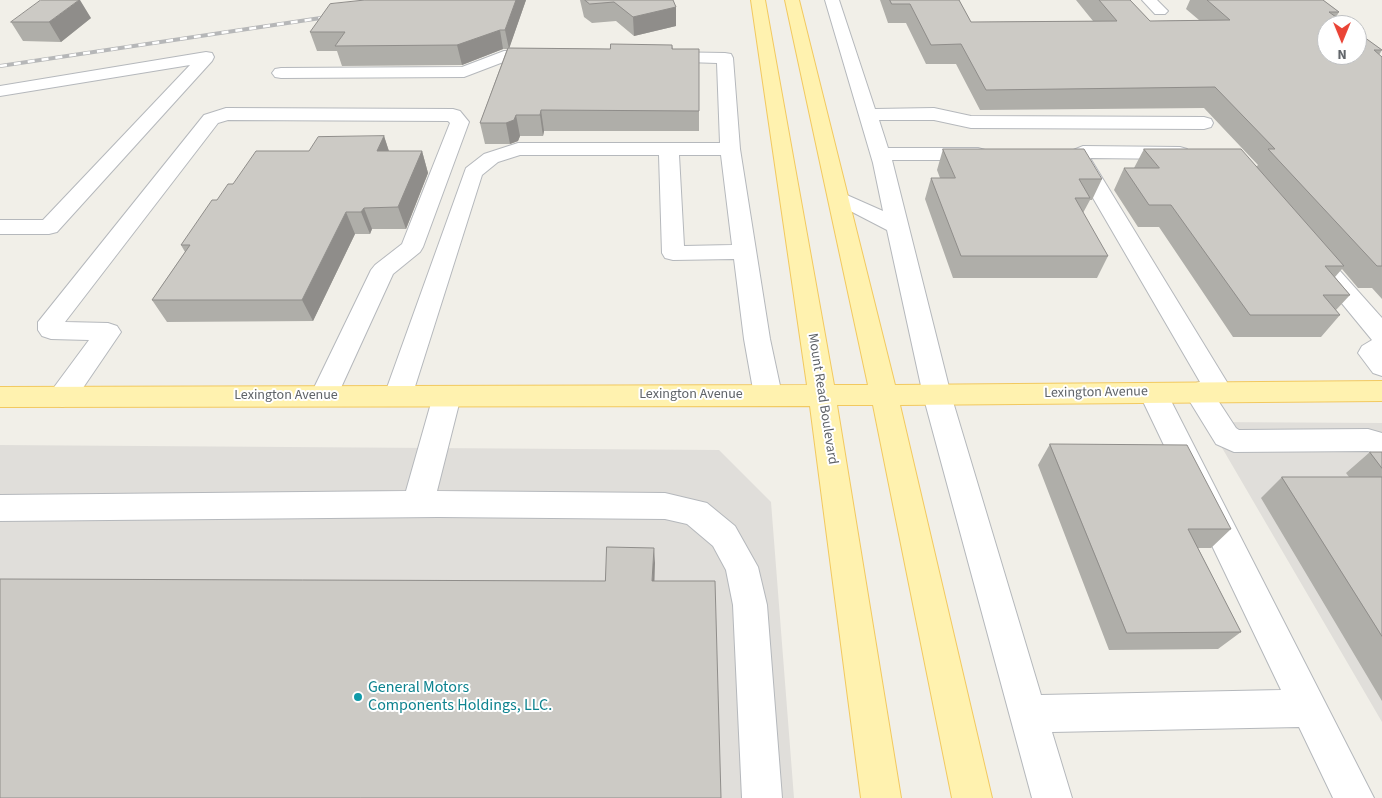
<!DOCTYPE html>
<html>
<head>
<meta charset="utf-8">
<style>
  body { margin:0 }
  #map { position:relative; width:1382px; height:798px; overflow:hidden; background:#f1efe8; font-family:"Source Sans 3",sans-serif }
  canvas { display:block }
  .north { position:absolute; left:1317px; top:15px; width:50px; height:50px; box-sizing:border-box; background:#fff; border:1px solid #bfc1c3; border-radius:50%; rotate:180deg; font-size:14px; font-weight:700; line-height:20px; text-align:center; color:#5f6368 }
  .north::after { content:''; display:block; margin:auto; width:18px; height:22px; background:#ea4335; clip-path:polygon(50% 0,100% 100%,50% 72%,0 100%) }
</style>
</head>
<body>
<div id="map">
<canvas width="1382" height="798"></canvas>
<div class="north">N</div>
</div>
<script>
const ctx = document.querySelector('canvas').getContext('2d');
ctx.lineJoin = 'round';
function paint(path, color) {
  ctx.fillStyle = color;
  ctx.fill(path, 'evenodd');
}
function trace(path, color, width, dash) {
  ctx.strokeStyle = color;
  ctx.lineWidth = width;
  ctx.lineCap = dash ? 'butt' : 'round';
  ctx.setLineDash(dash || []);
  ctx.stroke(path);
}
function drawText(font, color, halo, rows, align = 'center') {
  ctx.font = font + ' "Source Sans 3",sans-serif';
  ctx.lineWidth = 4;
  ctx.setLineDash([]);
  ctx.textBaseline = 'middle';
  ctx.strokeStyle = halo;
  ctx.fillStyle = color;
  for (const [text, x, y, turn = 0] of rows) {
    ctx.save();
    ctx.translate(x, y);
    ctx.rotate((+turn || 0) * Math.PI / 180);
    ctx.textAlign = isNaN(turn) ? turn : align;
    if (halo) ctx.strokeText(text, 0, 0);
    ctx.fillText(text, 0, 0);
    ctx.restore();
  }
}
const industrial = new Path2D(`
  M1207 422 1382 423V722Z
  M0 445 719 450 771 502 794 798H0Z`);
const minor = new Path2D(`
  M825 0H839L875 109 934 108 971 116 1204 117 1211 119 1213 123 1211 127 1204 129 971 128 934 120H879L888 148H978L985 150 988 154 985 158 978 160H892L951 395 1041 695 1281 690 1139 393 1143 386 1153 383 1163 386 1167 393 1374 798H1333L1299 727 1052 732 1072 798H1032L923 395 887 230 833 202 829 198 833 194 840 192 883 211 873 163Z
  M1142 0H1157L1168 11 1165 14H1155Z
  M504 51 542 52 548 53 550 57 548 61H506L464 77 281 78 275 77 272 73 275 69 281 68 462 67Z
  M206 52 212 53 214 57 212 61 57 232 49 234H0V220H43L190 65 0 96V86Z
  M663 52 725 53 731 54 733 58 740 149 770 339 782 395 778 402 768 405 758 402 754 395 744 339 734 259 673 260 665 258 662 253 659 155H520L498 162 482 175 412 396 408 403 398 406 388 403 384 396 466 168 484 154 518 143H720L717 63 657 61 655 57 657 53ZM679 155H721L732 245 684 246Z
  M226 108 453 109 460 111 469 122 423 247 420 252 393 274 334 403 324 406 314 403 310 396 371 270 375 265 402 244 450 123 448 121 228 120 218 123 65 322 108 323 117 326 121 332 72 404 62 407 52 404 48 397 52 390 89 340 51 339 42 336 38 330V322L204 115Z
  M1083 146 1180 147 1187 149 1190 153 1187 157 1180 159 1090 158 1233 392 1229 399 1219 402 1236 428 1239 430 1368 429 1382 433V455L1368 451 1234 452 1216 444 1184 392 1188 385 1200 382 1068 155 1071 151Z
  M1324 260 1332 262 1382 318V376L1373 373 1358 353 1362 346 1372 340 1312 267 1316 262Z
  M447 386 457 389 461 396 437 491 665 493 707 503 735 526 758 567 767 605 782 798H742L733 605 726 570 713 546 687 524 665 519 438 517 0 521V495L406 491 433 396 437 389Z`);
const major = new Path2D(`
  M751 0H765L834 385H868L785 0H799L895 385 1382 381V401L900 405 992 798H952L873 405H837L901 798H861L810 406 0 407V387L807 385Z`);
const rail = new Path2D(`
  M0 66 334 16`);
const wall = new Path2D(`
  M365 0H526L509 48 610 49 672 45 673 49H699V131H544L543 136H520L518 141 510 144H485L480 123 507 49H503L462 65 342 66 337 51H317L310 32Z
  M580 0H673L676 7V26L634 36 616 21 592 23 584 17Z
  M880 0H959L971 22 1093 21 1076 0H1130L1150 21 1199 20 1186 9 1190 0H1323L1339 12 1336 17 1382 50 1379 55 1382 57V299L1372 288H1358L1342 269 1335 277 1350 295 1336 310 1340 315 1321 337H1233L1159 227H1138L1114 190 1124 168H1134L1144 149 1257 166 1258 165 1204 108 980 110 956 64H926L906 23H888Z
  M91 18 61 42 23 41 11 22Z
  M384 136 389 151H422L428 173 406 229H372L370 234H355L313 321 167 322 152 300 185 252 181 245 217 200 233 184 309 151Z
  M943 149 1102 179 1092 200H1090L1083 213 1108 256 1097 278H953L925 199 931 178H940L937 170Z
  M1050 444 1231 529 1211 548H1198L1241 632 1218 649 1109 650 1038 465Z
  M1370 452H1382V701L1261 498 1282 477H1349L1346 473Z`);
const shadedWall = new Path2D(`
  M79 0H80L91 18 61 42 49 22Z
  M516 0H526L509 49 505 30Z
  M676 7V26L634 36 633 17Z
  M500 30 503 49 462 65 457 45Z
  M541 110 544 131 543 136 540 115Z
  M516 115 520 136 518 141 510 144 506 123Z
  M384 136 391 158 377 151Z
  M422 151 428 173 406 229 398 207Z
  M364 208 372 229 370 234 361 212Z
  M346 212 355 234 313 321 302 300Z
  M654 548 655 563 654 596 652 581Z`);
const building = new Path2D(`
  M41 0H79L49 22H11Z
  M365 0H516L505 30H500L457 45 335 46 345 32H310L330 4Z
  M585 0H673L676 7 633 17 614 2 590 4Z
  M890 0H959L971 22 1117 21 1099 0H1130L1150 21 1230 20 1207 0H1323L1339 12H1329L1347 25H1327V55H1357V32L1382 50H1374L1382 57V266H1377L1268 149H1275L1215 87 986 90 961 44 931 45 910 4H892Z
  M611 44 672 45V49H699V111L541 110 540 115H516L514 120 506 123H480L508 48 610 49Z
  M384 136 377 151H422L398 207 364 208 361 212H346L302 300H152L190 245H181L212 200H217L228 184H233L256 151H309L318 137Z
  M943 149H1084L1102 179H1079L1090 198H1075L1108 256H961L931 178H955Z
  M1144 149H1241L1344 266H1325L1350 295H1323L1340 315H1250L1171 205H1149L1124 168H1159Z
  M1050 444 1187 445 1231 529H1188L1241 632 1127 633Z
  M1370 452H1382V468Z
  M1282 477H1382V636Z
  M607 547 654 548 652 581H715L721 798H0V579L605 581Z`);
const markers = [
  [358,697,5,"#0f9aa8"]
];
const streetNames = [
  ["Lexington Avenue",1096,393,-1],
  ["Lexington Avenue",691,395],
  ["Lexington Avenue",286,396],
  ["Mount Read Boulevard",822,399,81]
];
const nearCulturenames = [
  ["General Motors",368,688],
  ["Components Holdings, LLC.",368,706]
];
paint(industrial, '#e0deda');
trace(minor, '#b5b8bc', 2);
trace(major, '#f2c960', 2);
paint(minor, '#fff');
paint(major, '#fff2af');
trace(rail, '#b6b7b8', 4);
trace(rail, '#fff', 2.5, [7]);
paint(wall, '#afaea9');
paint(shadedWall, '#8f8d8a');
paint(building, '#cccac5');
trace(building, '#8f8d8a', 1);
for (const [x, y, r, color] of markers) {
  const dot = new Path2D();
  dot.arc(x, y, r, 0, 2 * Math.PI);
  ctx.fillStyle = color;
  ctx.fill(dot);
  trace(dot, '#fff', 2);
}
drawText('14px', '#5f6368', '#fff', streetNames);
drawText('16px', '#0d838f', '#fff', nearCulturenames, 'left');
</script>
</body>
</html>
